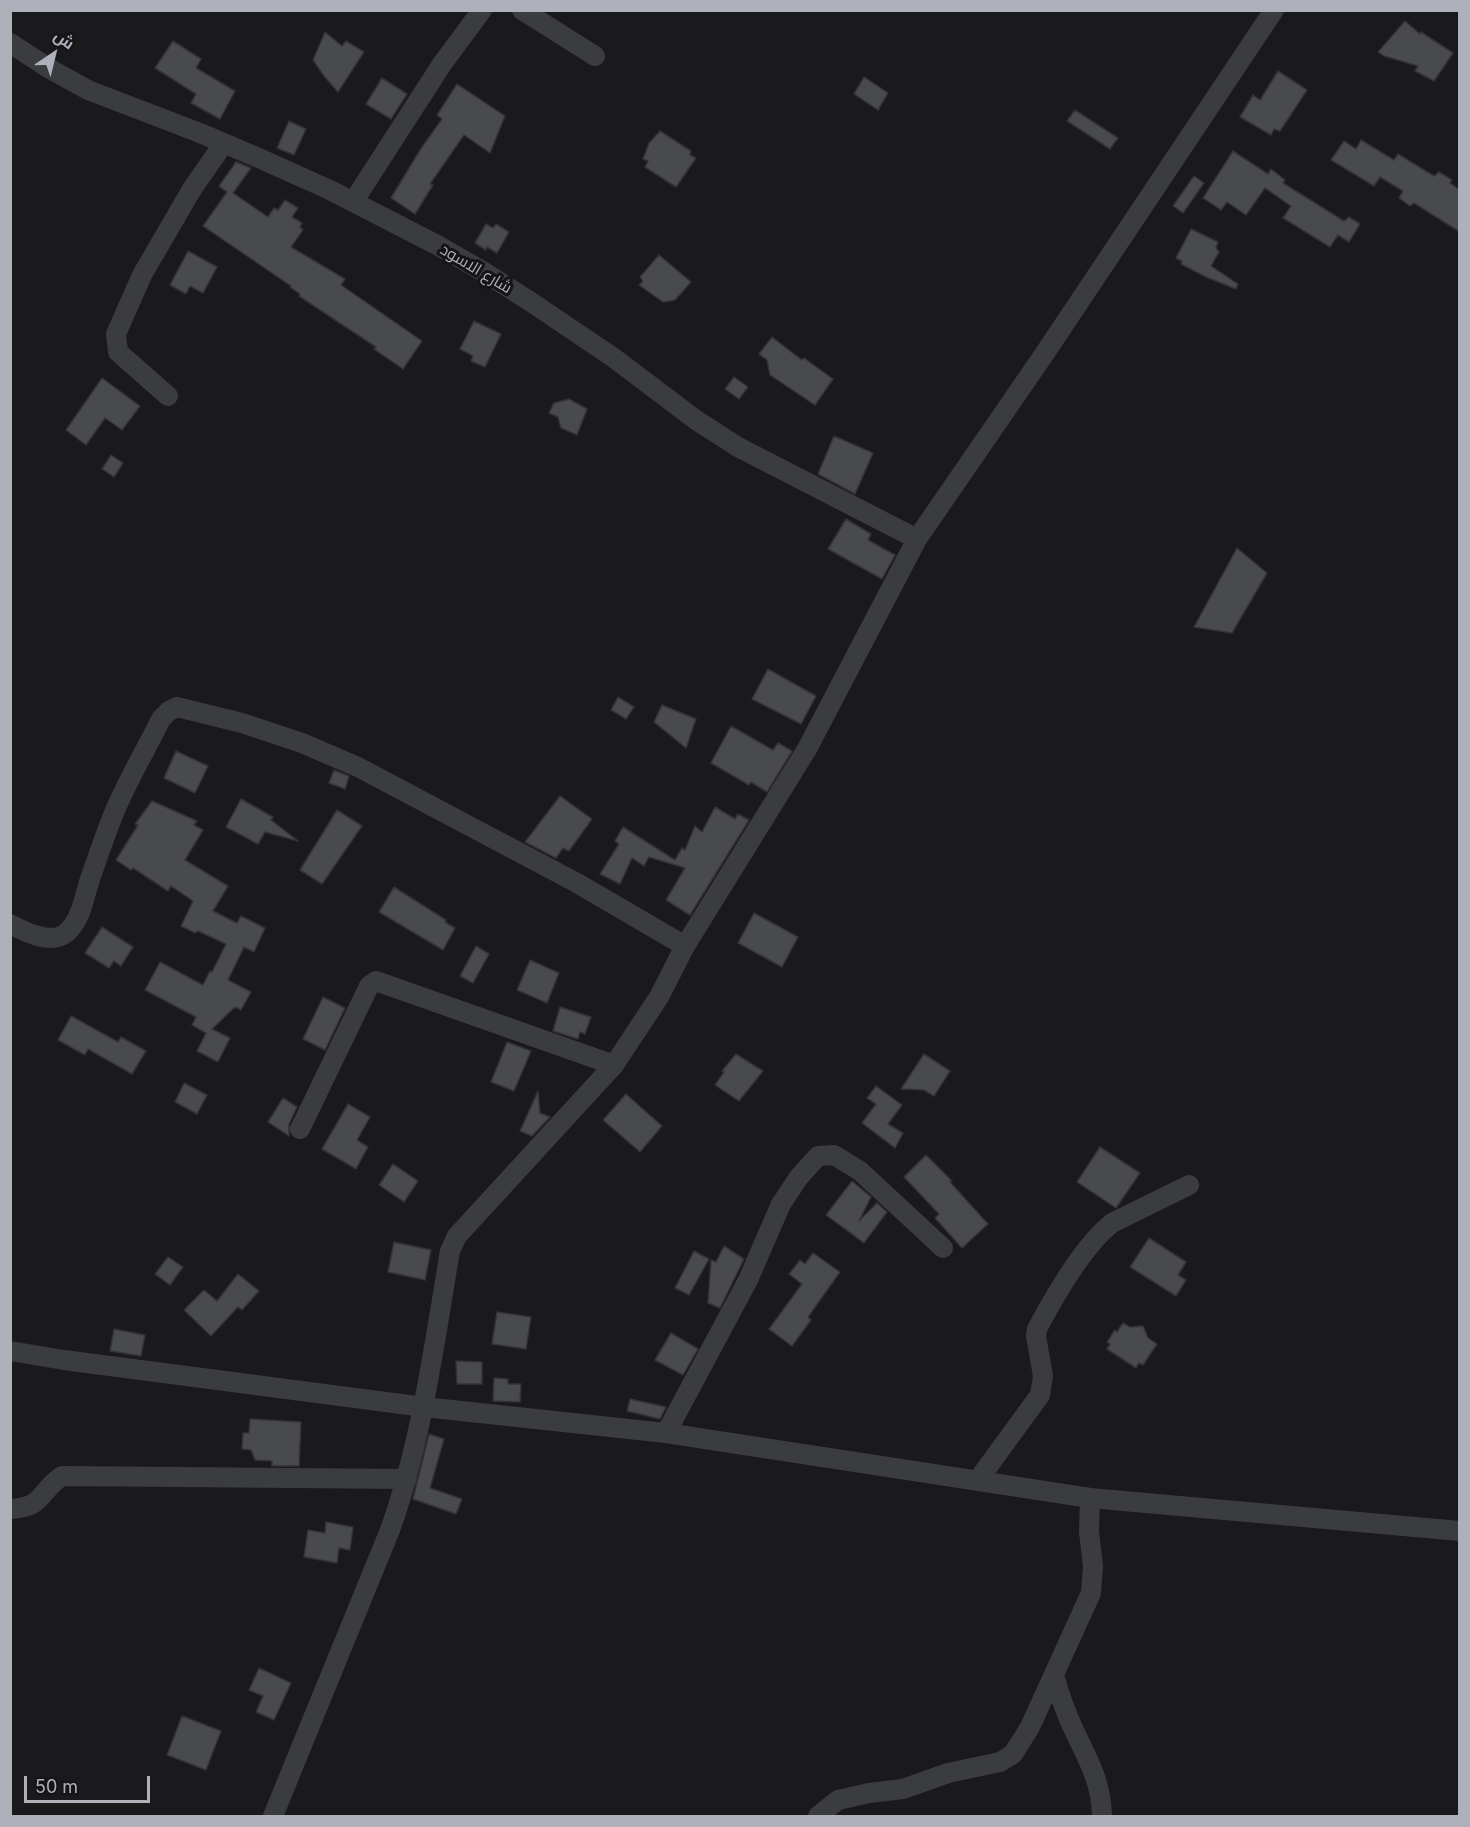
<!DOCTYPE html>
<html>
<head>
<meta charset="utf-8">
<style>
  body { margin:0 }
  #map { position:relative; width:1470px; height:1827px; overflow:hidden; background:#1a1a1c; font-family:Inter,Cairo,sans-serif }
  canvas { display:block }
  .frame { position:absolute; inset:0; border:12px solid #aeb1ba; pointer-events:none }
  .north { position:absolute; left:24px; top:24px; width:60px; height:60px; -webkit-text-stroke:4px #151517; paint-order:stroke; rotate:35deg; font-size:16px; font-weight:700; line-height:24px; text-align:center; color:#aeb1ba }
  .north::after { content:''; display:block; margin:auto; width:21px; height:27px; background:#aeb1ba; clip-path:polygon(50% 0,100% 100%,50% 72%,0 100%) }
  .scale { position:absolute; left:24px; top:1776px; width:126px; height:27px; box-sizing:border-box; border:3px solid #aeb1ba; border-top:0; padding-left:8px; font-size:18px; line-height:21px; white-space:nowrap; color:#aeb1ba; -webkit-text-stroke:4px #151517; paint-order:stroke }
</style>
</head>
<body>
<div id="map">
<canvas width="1470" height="1827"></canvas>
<div class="frame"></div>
<div class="north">ش</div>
<div class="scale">50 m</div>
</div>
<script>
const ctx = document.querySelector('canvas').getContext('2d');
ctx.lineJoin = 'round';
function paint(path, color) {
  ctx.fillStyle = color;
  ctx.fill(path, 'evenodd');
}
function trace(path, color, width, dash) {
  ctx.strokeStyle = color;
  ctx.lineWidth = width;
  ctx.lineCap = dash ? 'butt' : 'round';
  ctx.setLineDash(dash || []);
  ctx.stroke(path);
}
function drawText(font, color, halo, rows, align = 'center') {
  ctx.font = font + ' Inter,Cairo,sans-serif';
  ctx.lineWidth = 6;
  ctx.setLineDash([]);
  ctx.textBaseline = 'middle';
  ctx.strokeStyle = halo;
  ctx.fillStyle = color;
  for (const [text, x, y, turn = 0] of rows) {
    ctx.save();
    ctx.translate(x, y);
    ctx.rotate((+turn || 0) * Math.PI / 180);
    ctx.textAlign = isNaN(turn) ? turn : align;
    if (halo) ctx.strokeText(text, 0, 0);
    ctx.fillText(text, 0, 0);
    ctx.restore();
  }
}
const building = new Path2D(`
  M1405 21 1420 34 1421 32 1453 53 1434 81 1415 71 1418 66 1384 56 1378 52Z
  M325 32 342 46 346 41 364 52 338 92 324 76 313 60Z
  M173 41 201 59 196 68 235 91 220 119 191 103 196 94 155 68Z
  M1278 71 1307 90 1280 131 1274 129 1271 135 1240 117 1253 95 1260 100Z
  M864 77 888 93 878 110 854 94Z
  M382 78 407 94 391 119 366 104Z
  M457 84 505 116 490 153 464 135 430 184 433 185 415 214 391 198 420 150 442 119 437 115Z
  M1075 110 1118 138 1110 149 1067 121Z
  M289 121 306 129 294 155 277 148Z
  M660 131 691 151 690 155 696 158 676 187 645 167 648 161 643 159 649 143Z
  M1361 140 1394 160 1398 154 1434 176 1439 172 1452 180 1450 183 1460 190V232L1414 203 1410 206 1399 198 1403 191 1380 177 1374 186 1331 160 1344 141 1356 149Z
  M1233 151 1268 174 1271 169 1285 180 1283 183 1344 221 1349 217 1360 224 1349 242 1338 235 1330 247 1283 218 1291 206 1265 188 1246 215 1227 202 1221 210 1203 198Z
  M236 162 251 168 233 193 268 217 274 208 278 210 285 200 298 208 292 217 302 223 300 227 303 230 291 247 345 279 341 285 422 341 403 369 374 349 376 347 299 296 300 294 290 287 291 286 203 226 227 192 219 186Z
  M1194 176 1204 183 1183 213 1173 206Z
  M486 224 493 228 496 224 509 232 497 253 487 247 486 250 475 243Z
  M1191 229 1218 242 1216 248 1219 252 1211 266 1238 284 1236 289 1206 277 1181 264 1182 261 1176 258Z
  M188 251 217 267 203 293 190 286 186 294 170 285Z
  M659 255 691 282 675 300 663 302 639 285 643 281 640 277Z
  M474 321 501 334 485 367 471 361 473 356 460 349Z
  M772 337 802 360 804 358 833 379 815 405 770 375 767 360 759 354Z
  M734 377 748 387 739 399 725 389Z
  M102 378 140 406 122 430 105 418 86 445 66 430Z
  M569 399 587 409 577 435 561 428 558 417 549 413 554 403Z
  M834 436 873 453 855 494 818 474Z
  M111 455 123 463 114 477 102 469Z
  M846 519 871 534 868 540 895 555 882 579 828 549Z
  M1237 548 1267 573 1232 633 1194 627Z
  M768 669 816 696 801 724 752 699Z
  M618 697 634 707 626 719 611 710Z
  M662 705 696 719 686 748 654 722Z
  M731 726 773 750 778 743 792 751 767 792 751 782 749 785 711 763Z
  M176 751 208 766 195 793 164 778Z
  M334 770 349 776 345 789 329 783Z
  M560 796 592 819 569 851 563 848 556 858 525 842Z
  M241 799 273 817 271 820 298 841 265 832 258 844 226 827Z
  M152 801 197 821 194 825 203 830 185 860 228 886 213 911 237 923 241 916 265 928 254 952 244 947 228 980 251 992 241 1010 235 1007 212 1029 230 1038 218 1062 197 1051 206 1033 192 1025 196 1017 145 990 160 962 203 985 210 971 212 972 226 944 198 931 195 933 181 926 193 901 171 886 168 891 133 868 131 870 116 860 138 825 135 824Z
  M715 807 735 819 738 814 749 820 690 915 666 900 685 868 649 857 644 866 632 858 620 884 600 874 619 844 615 841 623 827 675 860 682 848 685 850 695 826 702 832Z
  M337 810 362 826 322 884 300 870Z
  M394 887 446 920 445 922 455 928 443 950 379 912Z
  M754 913 798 937 782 967 738 943Z
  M102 927 133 947 121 966 114 961 109 968 85 953Z
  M476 946 489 954 473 983 460 976Z
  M530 960 559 973 547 1003 517 990Z
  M323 997 345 1008 325 1050 303 1039Z
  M560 1007 591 1017 585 1034 580 1032 578 1039 553 1031Z
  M71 1016 118 1042 121 1037 146 1051 132 1074 88 1049 85 1055 58 1040Z
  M507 1042 531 1051 514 1091 491 1082Z
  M736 1054 763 1071 739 1101 715 1085 724 1072 722 1071Z
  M924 1054 950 1071 934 1096 924 1090 901 1089Z
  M184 1083 207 1095 197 1114 175 1102Z
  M876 1086 902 1105 888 1124 903 1133 895 1148 862 1123 876 1104 867 1098Z
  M538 1091 540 1113 550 1117 532 1136 520 1131Z
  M626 1094 662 1126 640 1152 603 1120Z
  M283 1098 297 1107 289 1124V1136L268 1122Z
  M348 1104 370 1117 357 1140 368 1147 356 1169 322 1149Z
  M1100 1147 1140 1173 1116 1208 1077 1182Z
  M926 1155 952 1181 950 1182 988 1224 962 1248 935 1218 939 1214 904 1177Z
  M393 1164 418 1181 404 1202 379 1185Z
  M852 1181 871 1197 859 1221 877 1203 887 1212 864 1243 826 1215Z
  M1149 1238 1186 1262 1178 1275 1186 1280 1176 1296 1130 1267Z
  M394 1242 431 1250 425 1280 388 1272Z
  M724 1246 744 1259 720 1308 708 1303 711 1260 716 1262Z
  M694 1251 709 1259 689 1295 675 1288Z
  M813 1253 840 1272 808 1317 811 1320 792 1346 769 1329 802 1284 789 1274 800 1260 805 1264Z
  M168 1257 183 1267 170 1285 155 1274Z
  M238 1274 259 1291 242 1310 238 1307 211 1336 184 1310 204 1290 217 1301Z
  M497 1312 531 1317 526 1349 492 1344Z
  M1123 1323 1130 1327 1143 1326 1148 1338 1157 1344 1143 1365 1139 1363 1136 1368 1107 1349 1110 1344 1107 1342 1115 1330 1117 1332Z
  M114 1329 145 1335 141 1356 110 1351Z
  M671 1333 698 1349 683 1375 655 1360Z
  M456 1361 482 1362V1384H457Z
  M494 1378 508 1379V1384H521L520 1402 493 1401Z
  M630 1399 666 1407 660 1419 627 1411Z
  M250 1419 301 1422 299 1466H272V1461L255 1460 251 1450 242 1449 243 1433H249Z
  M429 1434 444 1439 430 1488 462 1499 456 1514 413 1499Z
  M326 1522 353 1527 350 1550 339 1548 337 1563 304 1557 308 1530 325 1533Z
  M259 1668 291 1683 274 1720 256 1712 263 1696 249 1690Z
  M182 1716 221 1731 206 1770 167 1755Z`);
const minor = new Path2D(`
  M522 10 595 56
  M10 43 50 69 88 90 200 133 261 159 330 190 437 245 484 272 531 302 614 358 696 420 738 447 917 539
  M353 202 442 64 482 10
  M168 396 118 352 116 334 142 275 192 189 224 143
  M10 924C25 932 51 945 66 933 82 919 84 897 90 879 97 859 104 838 112 818 125 784 145 752 161 719L169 711 177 707 242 723 302 743 358 767 577 883 685 946
  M300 1129 369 986 376 981 614 1065
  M10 1351 64 1360 424 1407 666 1433 1090 1498 1460 1531
  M666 1433 748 1280 781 1204 799 1177 818 1156 834 1155 860 1171 943 1248
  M978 1480 1040 1395 1043 1376 1036 1336 1037 1329C1054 1297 1084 1245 1112 1223L1189 1185
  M10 1509C45 1507 38 1492 62 1476L407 1479
  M1054 1675C1059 1693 1065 1711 1073 1728 1088 1760 1101 1780 1102 1816
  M273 1816 390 1530C422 1440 434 1345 450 1251L457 1236 614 1065 659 997 685 946 807 749 917 539 1045 353 1274 10
  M818 1816 838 1800 869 1793 903 1789 948 1773 1000 1762 1013 1754 1030 1727 1091 1593 1093 1566 1089 1532 1090 1498`);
const streetNames = [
  ["شارع الاسود",476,269,31]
];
paint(building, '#494a4e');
trace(building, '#343438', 1.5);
trace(minor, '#3b3c40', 20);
drawText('16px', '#aeb1ba', '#151517', streetNames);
</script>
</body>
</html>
